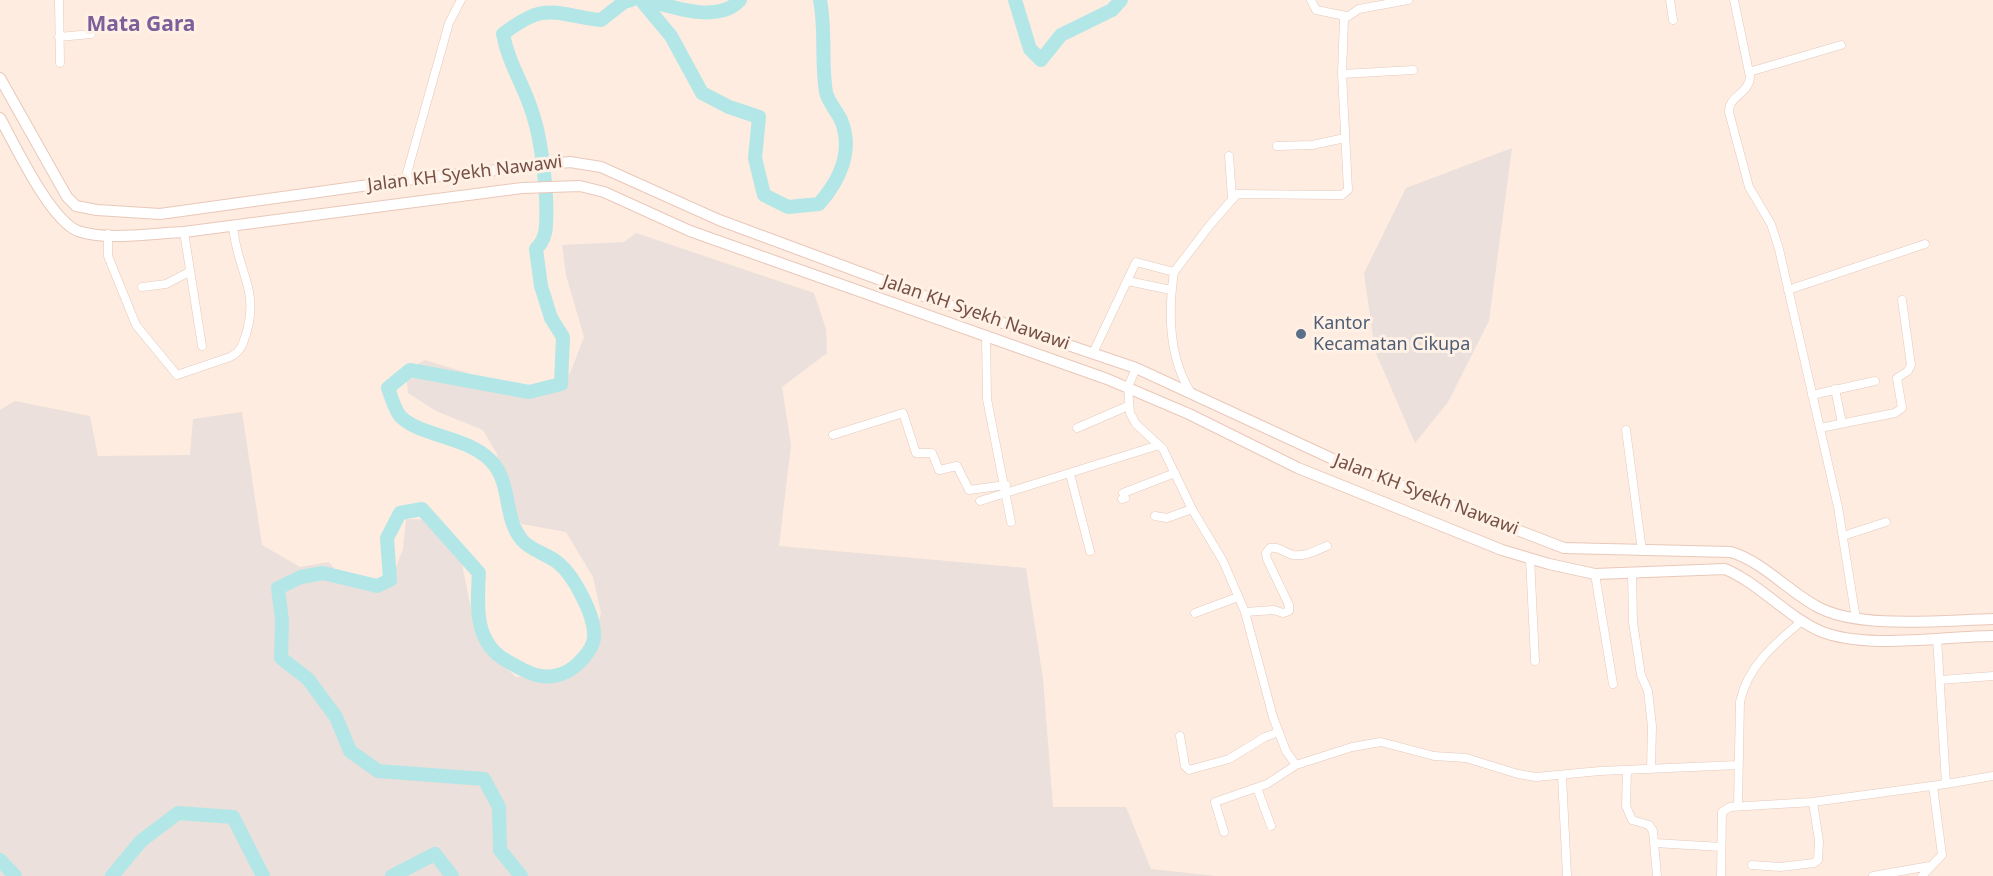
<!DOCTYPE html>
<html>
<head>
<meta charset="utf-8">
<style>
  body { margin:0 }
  canvas { display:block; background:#fdecdf }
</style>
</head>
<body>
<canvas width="1993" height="876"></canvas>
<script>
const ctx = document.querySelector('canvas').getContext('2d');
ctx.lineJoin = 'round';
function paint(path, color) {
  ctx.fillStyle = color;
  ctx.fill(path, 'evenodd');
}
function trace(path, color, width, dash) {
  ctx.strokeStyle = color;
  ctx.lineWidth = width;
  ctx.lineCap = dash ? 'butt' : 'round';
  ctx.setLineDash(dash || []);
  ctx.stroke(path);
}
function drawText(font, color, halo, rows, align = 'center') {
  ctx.font = font + ' "Noto Sans",sans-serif';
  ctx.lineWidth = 6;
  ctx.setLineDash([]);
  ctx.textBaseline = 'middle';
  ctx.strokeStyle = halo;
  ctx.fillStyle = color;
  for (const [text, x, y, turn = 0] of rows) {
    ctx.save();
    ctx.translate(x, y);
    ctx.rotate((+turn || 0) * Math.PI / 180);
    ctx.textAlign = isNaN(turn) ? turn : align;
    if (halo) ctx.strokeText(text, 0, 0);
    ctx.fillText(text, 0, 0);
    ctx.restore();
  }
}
const industrial = new Path2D(`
  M1512 148 1489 321 1448 402 1415 443 1375 351 1364 273 1406 188Z
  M636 233 814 293 826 329 827 353 782 387 791 445 779 546 1026 568 1043 679 1053 807H1126L1151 869 1216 876H0V410L15 401 90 416 98 456 190 455 193 419 242 412 262 545 300 567 329 562 341 577 356 587H381L392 578 403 549 406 519 430 520 461 559 474 624 486 650 516 677 546 675 577 662 593 644 601 613 593 577 566 532 522 524 504 507 497 454 483 430 436 411 408 393 406 371 425 360 523 390H552L570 373 584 337 566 275 562 245 624 242Z`);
const river = new Path2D(`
  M641 0 671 36 702 93 729 107 759 117 755 158 764 195 788 207 819 204C839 181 854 151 841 120 837 111 828 102 826 92 821 62 826 31 820 0
  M647 0C672 7 719 24 740 0
  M1015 0 1030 49 1041 60 1061 35 1112 10 1121 0
  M0 860 15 876
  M112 876 141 841 178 813 233 817 263 876
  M392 876 435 854 452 876
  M521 876 500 850 499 807 484 779 378 771 350 751 336 717 308 679 281 658 282 621 278 588 301 577 323 573 377 586 390 580 387 538 400 513 422 509 479 573C477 606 474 643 507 661 526 672 544 683 566 672 577 667 593 650 594 638 596 616 573 574 557 562 547 554 530 550 522 540 503 518 512 482 491 461 467 436 422 437 401 417 395 411 391 396 388 388L410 370 529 392 561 384 563 337 551 318 541 286 536 249C542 243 546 234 546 225 548 196 542 142 533 115 525 86 509 66 503 34 546 1 552 14 601 20L624 2 631 0`);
const minor = new Path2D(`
  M59 0 60 63
  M1311 0 1316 10 1346 16
  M1670 0 1673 20
  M1734 0 1750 77C1749 94 1729 95 1729 112L1749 187 1771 224 1779 249 1838 507 1856 619
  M59 37 91 34
  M1749 72 1841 45
  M1342 74 1413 70
  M1277 146 1312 145 1345 138
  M1229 156 1232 198
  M405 180 449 23 461 0
  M184 232 202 346
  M108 234V256L136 325 177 375 230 357C242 351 243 343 247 331 259 288 236 268 233 226
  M1174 272C1168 312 1169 358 1191 393
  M1128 281 1171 290
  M142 287 166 284 189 272
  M1788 290 1925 244
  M986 338 987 399 1011 522
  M1093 353 1136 262 1174 272 1210 225 1237 194 1333 195H1342L1348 190 1342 74 1344 19 1359 9 1408 0
  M1136 368 1128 387 1130 413 1136 424 1163 449 1192 509 1223 561 1245 612 1273 717 1286 751 1296 765 1267 784 1215 802 1224 832
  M1835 389 1842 423
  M1812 395 1875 381
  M1077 428 1128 406
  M1820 428 1895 413 1902 408 1897 378 1908 371 1911 365 1902 300
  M1626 430 1642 551
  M833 435 903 413 916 453H932L939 470 957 466 969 490 1006 485
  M1070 474 1090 551
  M1122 499 1125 498 1123 493 1175 473
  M980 501 1159 445
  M1155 516 1167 518 1192 509
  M1843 536 1886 522
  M1530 558 1535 661
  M1632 573 1633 622 1641 675 1648 691 1652 726 1651 769
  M1595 574 1613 684
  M1245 612 1274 610 1283 613 1289 611V605L1267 559 1266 553 1270 548C1280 546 1284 553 1293 555 1305 557 1317 550 1327 546
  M1195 613 1238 597
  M1940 680 1993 676
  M1180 736 1185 766 1189 770 1229 759 1265 737 1279 732
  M1296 765 1352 747 1381 742 1434 756 1466 758 1518 774 1536 777 1600 771 1738 765
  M1627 770 1626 806 1632 820 1649 825 1653 831 1657 876
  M1562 776 1567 876
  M1946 784 1993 776
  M1257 788 1271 826
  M1738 805 1740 702C1747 667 1775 643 1802 621
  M1655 843 1721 847
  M1752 865 1780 867 1814 863 1818 860 1819 841 1813 802
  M1721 876 1722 812 1730 807 1813 802 1946 784 1937 638
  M1873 876 1930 866
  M1922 876 1942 855 1933 786`);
const secondary = new Path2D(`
  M0 78 67 197 76 206 97 210 160 214 405 180 570 162 601 167 719 220 932 299 1136 368 1335 460 1564 548 1731 552C1763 562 1787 590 1816 606 1857 630 1945 620 1993 619
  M0 118C15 145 50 220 78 231 106 241 154 233 184 232L522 188 580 186 604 192 690 231 1107 379 1189 414 1298 468 1502 550 1549 564 1595 574 1725 569C1760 584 1785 615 1820 631 1865 650 1944 636 1993 636`);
const markers = [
  [1301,334,6,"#5c6f8a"]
];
const streetNames = [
  ["Jalan KH Syekh Nawawi",465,174,-7],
  ["Jalan KH Syekh Nawawi",976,313,19],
  ["Jalan KH Syekh Nawawi",1426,495,21]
];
const serviceNames = [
  ["Kantor",1313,324],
  ["Kecamatan Cikupa",1313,345]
];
const quarterNames = [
  ["Mata Gara",141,25]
];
paint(industrial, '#ebe0db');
trace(river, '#b3e7e7', 14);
trace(minor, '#e4c9bd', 9);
trace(secondary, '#e9c8ba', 12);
trace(minor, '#fff', 8);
trace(secondary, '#fff', 10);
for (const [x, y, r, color] of markers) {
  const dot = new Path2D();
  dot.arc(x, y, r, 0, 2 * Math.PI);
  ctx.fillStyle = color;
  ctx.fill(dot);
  trace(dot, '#fff1e6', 2);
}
drawText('18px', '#754f45', '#fff1e6', streetNames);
drawText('18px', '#4e5e75', '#fff1e6', serviceNames, 'left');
drawText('bold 21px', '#7d6099', '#fff1e6', quarterNames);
</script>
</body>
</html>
